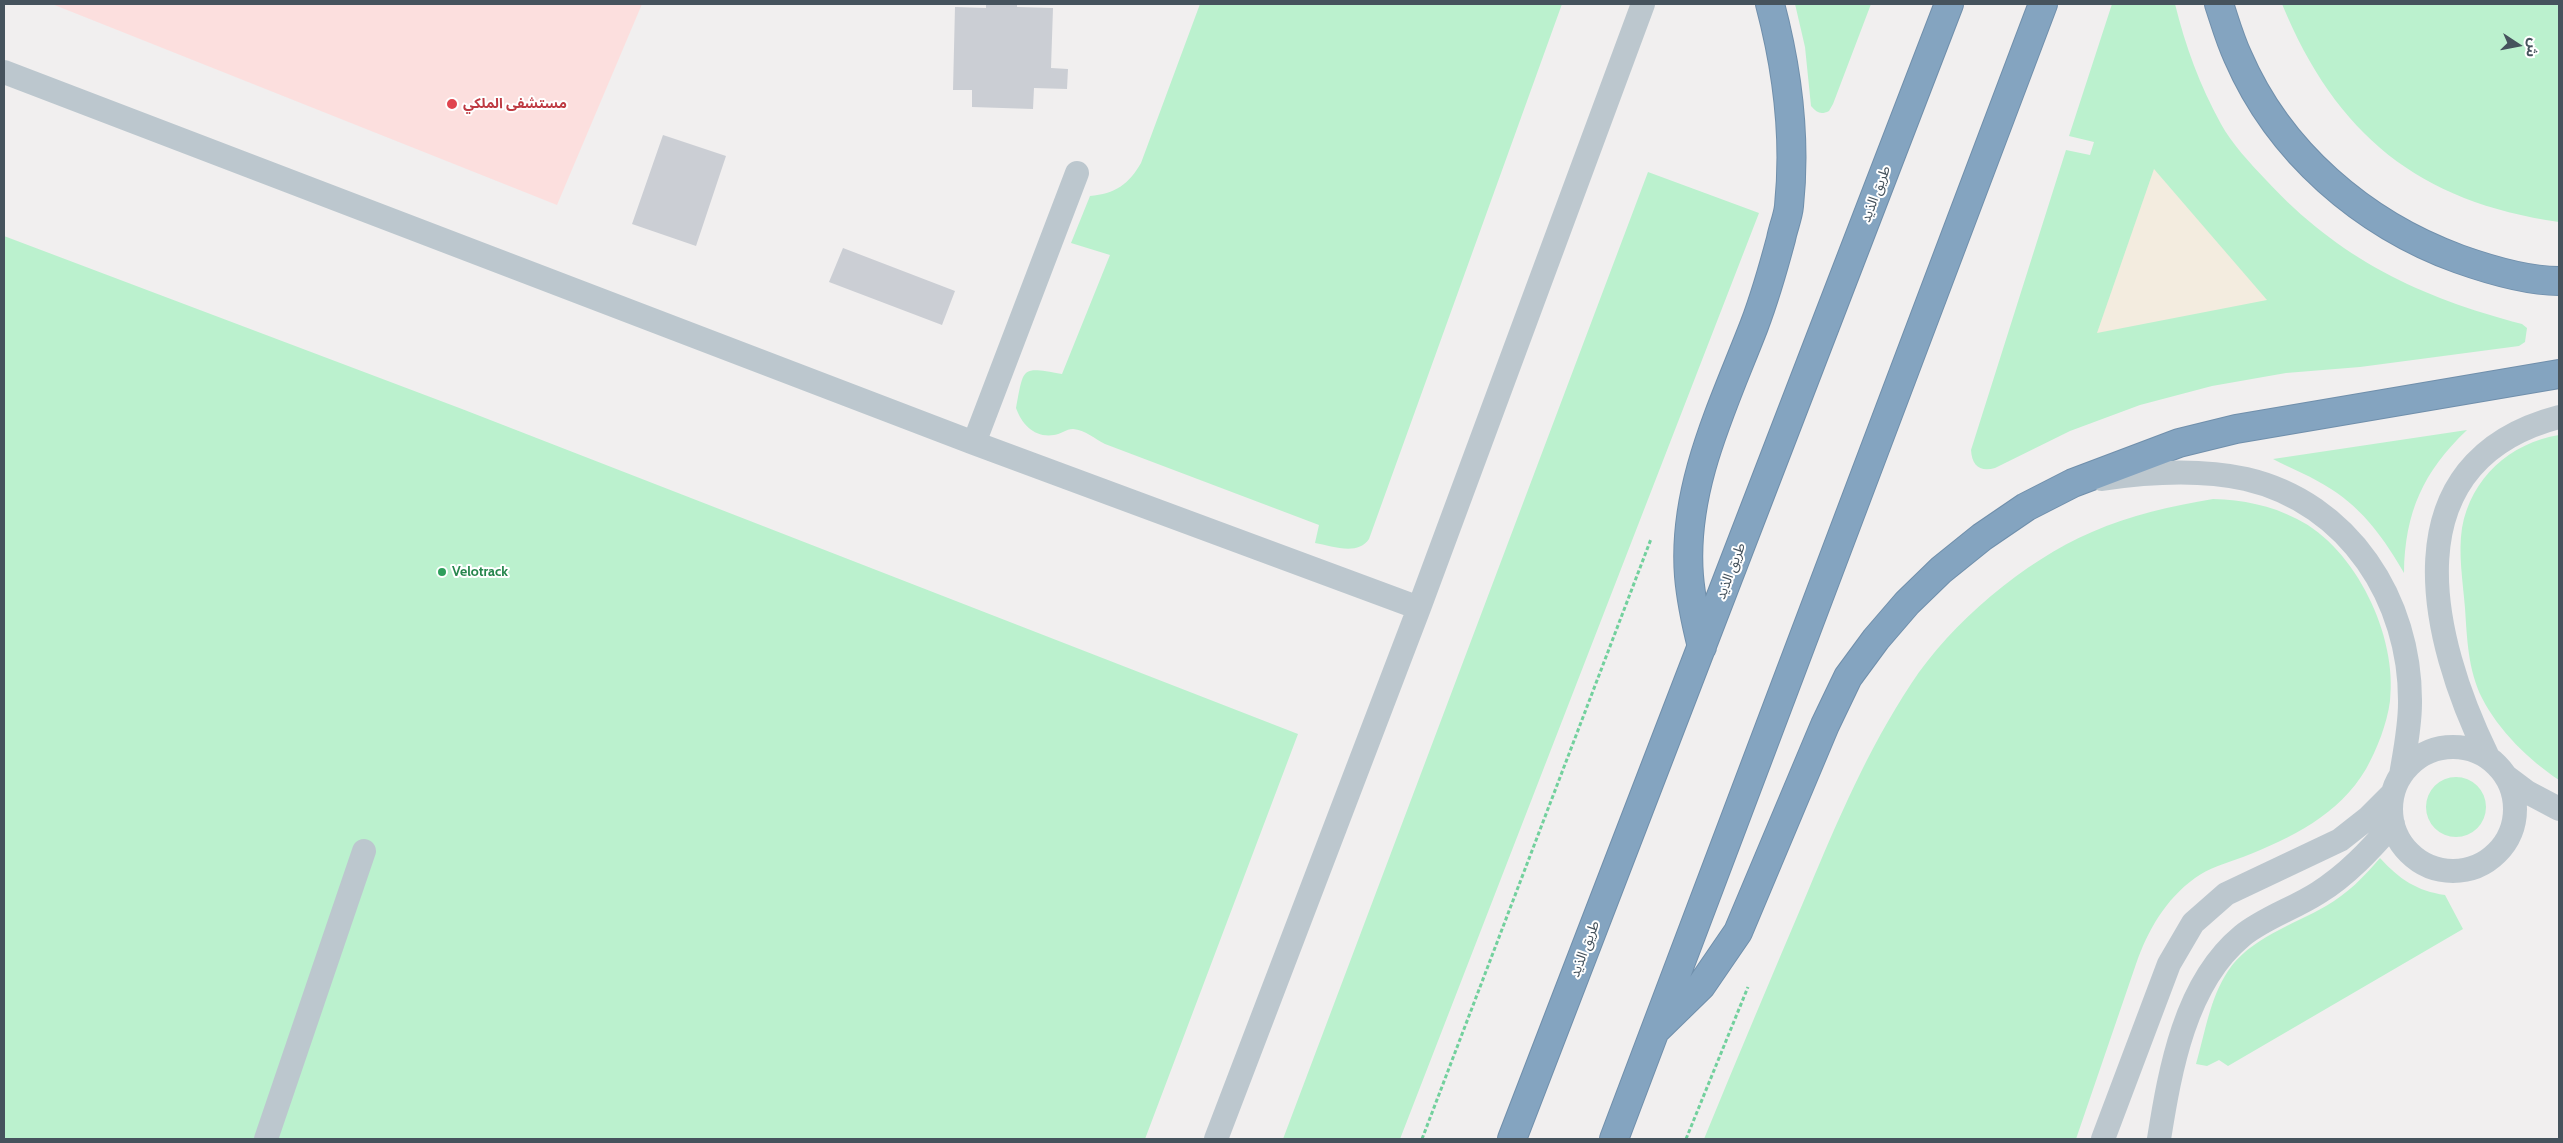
<!DOCTYPE html>
<html>
<head>
<meta charset="utf-8">
<style>
  body { margin:0 }
  #map { position:relative; width:2563px; height:1143px; overflow:hidden; background:#f1efef; font-family:Cabin,"Noto Sans Arabic",sans-serif }
  canvas { display:block }
  .frame { position:absolute; inset:0; border:5px solid #46535d; pointer-events:none }
  .north { position:absolute; left:2493px; top:20px; width:50px; height:50px; -webkit-text-stroke:4px #fff; paint-order:stroke; rotate:101deg; font-size:14px; font-weight:700; line-height:20px; text-align:center; color:#46535d }
  .north::after { content:''; display:block; margin:auto; width:18px; height:22px; background:#46535d; clip-path:polygon(50% 0,100% 100%,50% 72%,0 100%) }
</style>
</head>
<body>
<div id="map">
<canvas width="2563" height="1143"></canvas>
<div class="frame"></div>
<div class="north">ش</div>
</div>
<script>
const ctx = document.querySelector('canvas').getContext('2d');
ctx.lineJoin = 'round';
function paint(path, color) {
  ctx.fillStyle = color;
  ctx.fill(path, 'evenodd');
}
function trace(path, color, width, dash) {
  ctx.strokeStyle = color;
  ctx.lineWidth = width;
  ctx.lineCap = dash ? 'butt' : 'round';
  ctx.setLineDash(dash || []);
  ctx.stroke(path);
}
function drawText(font, color, halo, rows, align = 'center') {
  ctx.font = font + ' Cabin,"Noto Sans Arabic",sans-serif';
  ctx.lineWidth = 4;
  ctx.setLineDash([]);
  ctx.textBaseline = 'middle';
  ctx.strokeStyle = halo;
  ctx.fillStyle = color;
  for (const [text, x, y, turn = 0] of rows) {
    ctx.save();
    ctx.translate(x, y);
    ctx.rotate((+turn || 0) * Math.PI / 180);
    ctx.textAlign = isNaN(turn) ? turn : align;
    if (halo) ctx.strokeText(text, 0, 0);
    ctx.fillText(text, 0, 0);
    ctx.restore();
  }
}
const medical = new Path2D(`
  M52 4H642L557 205Z`);
const green = new Path2D(`
  M1200 4H1562L1369 539C1358 556 1332 546 1315 543L1319 525 1105 444C1095 439 1085 430 1073 429 1066 429 1061 434 1054 435 1035 438 1022 425 1016 408 1024 366 1021 367 1062 374L1110 255 1071 243 1090 196C1115 194 1129 184 1141 163Z
  M1795 4H1871L1833 104 1829 111C1821 115 1817 113 1811 106L1805 47Z
  M2112 4H2175C2185 45 2200 86 2221 124 2232 144 2250 163 2266 180 2339 259 2419 297 2522 324L2527 328 2525 342 2519 346 2360 367 2286 373 2212 386 2140 405 2070 431 1995 468C1980 472 1972 466 1971 450L2066 150 2090 155 2094 142 2069 136Z
  M2282 4H2559V222C2419 202 2336 135 2282 4Z
  M1648 172 1759 213 1400 1139H1283Z
  M4 236 462 409 1298 734 1145 1139H4Z
  M2467 430C2423 472 2405 512 2404 573 2385 540 2364 510 2331 489 2313 477 2292 469 2273 459Z
  M2559 435V780C2529 760 2499 731 2482 698 2468 670 2467 638 2465 608 2463 582 2458 554 2462 528 2471 478 2510 443 2559 435Z
  M2213 499C2243 500 2270 505 2297 519 2356 548 2398 637 2390 701 2387 724 2377 749 2366 769 2339 815 2291 838 2243 857 2226 863 2209 868 2195 878 2165 900 2148 930 2136 964L2076 1139H1704C1738 1056 1773 973 1808 891 1838 820 1868 749 1911 684 1951 623 2024 561 2092 532 2130 515 2172 506 2213 499Z
  M2426 807a30 30 0 1 1 60 0a30 30 0 1 1-60 0Z
  M2380 858C2399 879 2417 891 2445 895L2463 929 2228 1066 2219 1060 2207 1066 2196 1064C2205 1033 2210 998 2228 971 2250 938 2293 925 2326 906 2347 894 2364 877 2380 858Z`);
const sand = new Path2D(`
  M2154 169 2267 300 2097 333Z`);
const building = new Path2D(`
  M986 4H1017V7L1053 8 1051 68 1068 69 1067 89 1034 88 1033 109 972 107V90H953L955 7 986 8Z
  M663 135 726 156 696 246 632 224Z
  M843 248 955 291 942 325 829 282Z`);
const path = new Path2D(`
  M1422 1139 1651 539
  M1686 1139 1748 987`);
const service = new Path2D(`
  M4 72 974 443 1419 608
  M974 443 1077 173
  M2102 479C2148 472 2200 469 2246 479 2349 503 2411 600 2410 703 2410 727 2405 751 2401 775
  M2391 809a62 62 0 1 1 124 0a62 62 0 1 1-124 0Z
  M2488 757C2429 637 2388 462 2559 417
  M2507 777 2527 792 2559 809
  M266 1139 364 851
  M1216 1139 1419 608 1643 4
  M2103 1139 2169 964 2193 923 2226 894 2340 840 2368 818 2393 793
  M2159 1139C2170 1070 2185 983 2242 936 2264 918 2293 909 2318 893 2347 875 2370 850 2393 824`);
const motorway = new Path2D(`
  M2219 4C2225 22 2230 40 2238 57 2279 152 2363 224 2459 259 2490 270 2526 281 2559 281
  M1702 647C1696 623 1691 600 1689 576 1682 488 1723 406 1754 326 1765 297 1773 269 1781 239 1783 228 1788 217 1789 206 1796 139 1787 68 1770 4
  M1658 1028 1701 986 1738 932 1825 725 1848 677 1876 639 1907 603 1941 570 1982 537 2026 507 2073 483 2179 443 2236 429 2559 374
  M1512 1139 1949 4
  M1614 1139 2043 4`);
const markers = [
  [452,104,6,"#e0444e"],
  [442,572,5,"#2e9e5b"]
];
const healthNames = [
  ["مستشفى الملكي",463,104]
];
const streetNames = [
  ["طريق الذيد",1876,194,-69],
  ["طريق الذيد",1731,571,-69],
  ["طريق الذيد",1585,949,-69]
];
const leisureNames = [
  ["Velotrack",452,572]
];
paint(medical, '#fcdfde');
paint(green, '#bbf1ce');
paint(sand, '#f3ecdf');
paint(building, '#cbced4');
trace(motorway, '#708fab', 30);
trace(path, '#72d09d', 3, [4, 2.5]);
trace(service, '#bcc7ce', 24);
trace(motorway, '#84a4c0', 28);
for (const [x, y, r, color] of markers) {
  const dot = new Path2D();
  dot.arc(x, y, r, 0, 2 * Math.PI);
  ctx.fillStyle = color;
  ctx.fill(dot);
  trace(dot, '#fff', 2);
}
drawText('bold 14px', '#be3a42', '#fff', healthNames, 'left');
drawText('14px', '#46535d', '#fff', streetNames);
drawText('bold 14px', '#27864d', '#fff', leisureNames, 'left');
</script>
</body>
</html>
